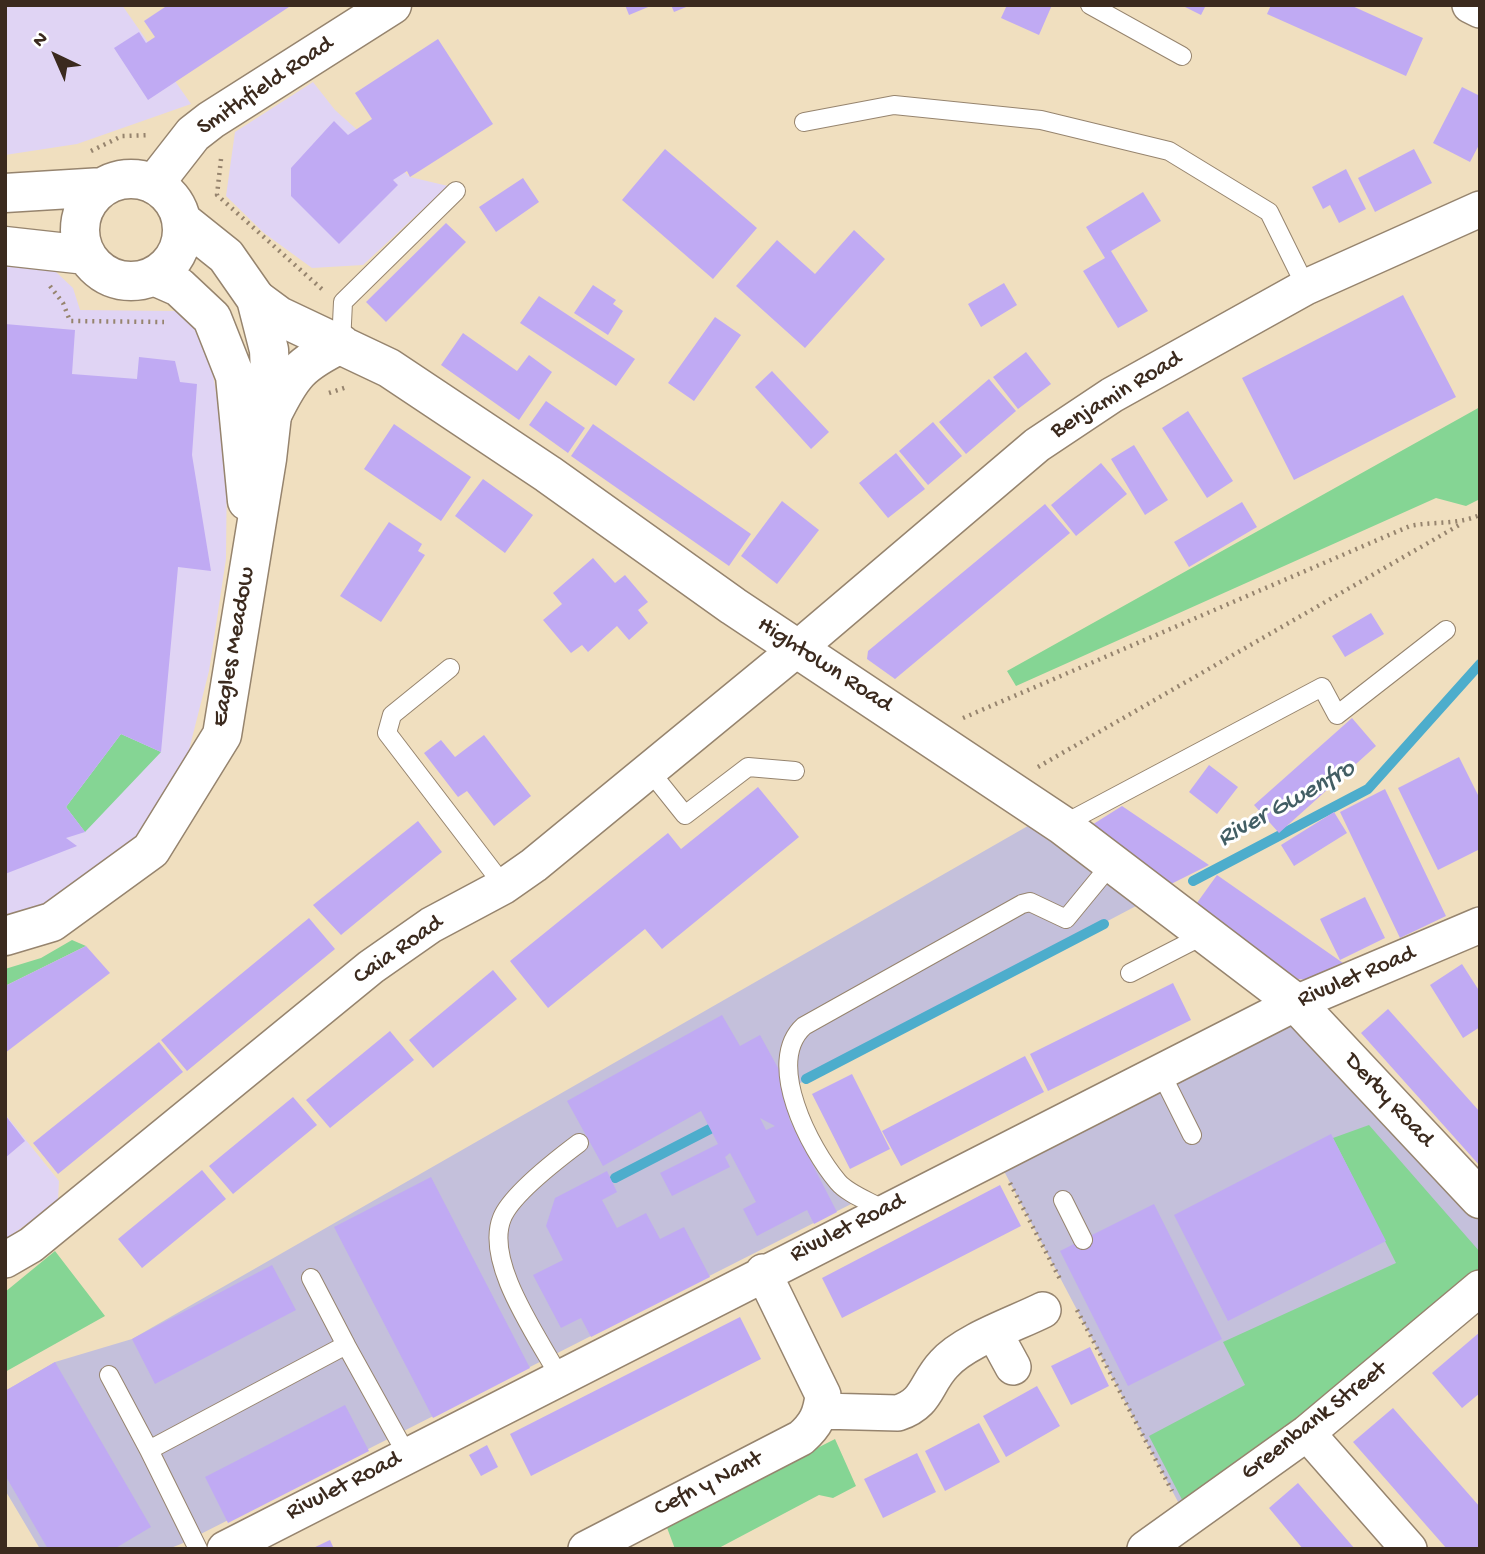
<!DOCTYPE html>
<html>
<head>
<meta charset="utf-8">
<style>
  body { margin:0 }
  #map { position:relative; width:1485px; height:1554px; overflow:hidden; background:#f0dfbf; font-family:"Gochi Hand",sans-serif }
  canvas { display:block }
  .frame { position:absolute; inset:0; border:7px solid #3b2a1e; pointer-events:none }
  .north { position:absolute; left:21px; top:21px; width:70px; height:70px; -webkit-text-stroke:5px #fff; paint-order:stroke; rotate:316deg; font-size:19px; font-weight:700; line-height:28px; text-align:center; color:#3b2a1e }
  .north::after { content:''; display:block; margin:auto; width:24px; height:32px; background:#3b2a1e; clip-path:polygon(50% 0,100% 100%,50% 72%,0 100%) }
</style>
</head>
<body>
<div id="map">
<canvas width="1485" height="1554"></canvas>
<div class="frame"></div>
<div class="north">N</div>
</div>
<script>
const ctx = document.querySelector('canvas').getContext('2d');
ctx.lineJoin = 'round';
function paint(path, color) {
  ctx.fillStyle = color;
  ctx.fill(path, 'evenodd');
}
function trace(path, color, width, dash) {
  ctx.strokeStyle = color;
  ctx.lineWidth = width;
  ctx.lineCap = dash ? 'butt' : 'round';
  ctx.setLineDash(dash || []);
  ctx.stroke(path);
}
function drawText(font, color, halo, rows, align = 'center') {
  ctx.font = font + ' "Gochi Hand",sans-serif';
  ctx.lineWidth = 6;
  ctx.setLineDash([]);
  ctx.textBaseline = 'middle';
  ctx.strokeStyle = halo;
  ctx.fillStyle = color;
  for (const [text, x, y, turn = 0] of rows) {
    ctx.save();
    ctx.translate(x, y);
    ctx.rotate((+turn || 0) * Math.PI / 180);
    ctx.textAlign = isNaN(turn) ? turn : align;
    if (halo) ctx.strokeText(text, 0, 0);
    ctx.fillText(text, 0, 0);
    ctx.restore();
  }
}
const built = new Path2D(`
  M5 5H122L191 104 77 144 5 155Z
  M313 82 335 110 410 177 448 186 363 265 312 268 264 233 226 196 235 132Z
  M5 263 55 271 73 288 80 310 175 311 194 326 212 368 227 459 226 559 209 671 189 750 173 792 152 829 82 891 5 920Z
  M5 1114 59 1181 58 1201 5 1240Z`);
const industrial = new Path2D(`
  M1047 815 1155 896 791 1088 839 1184 863 1198 181 1544 168 1549H40L5 1490V1391L55 1362 132 1339Z
  M1296 1003 1480 1199V1288L1187 1519 995 1154Z`);
const green = new Path2D(`
  M1480 407V499L1466 506 1436 498 1016 686 1007 671Z
  M121 734 161 752 85 832 66 807Z
  M72 940 86 946 5 986V969L41 958Z
  M1369 1125 1480 1252V1282L1189 1513 1149 1436 1245 1385 1223 1342 1396 1263 1333 1138Z
  M55 1251 105 1316 5 1372V1292Z
  M835 1439 856 1486 833 1498 819 1495 717 1549H675L666 1525Z`);
const stream = new Path2D(`
  M1193 881 1368 789 1480 664
  M806 1079 1104 924
  M615 1178 710 1129`);
const building = new Path2D(`
  M292 5 148 100 114 48 139 32 146 43 155 37 144 21 168 5Z
  M625 5H653L629 15Z
  M671 5H691L674 12Z
  M1007 5H1052L1039 35 1001 18Z
  M1181 5H1206L1201 15Z
  M1271 5H1350L1423 38 1406 76 1267 14Z
  M438 39 493 124 410 177 407 171 393 180 398 185 339 244 291 196V168L334 121 348 135 372 119 355 93Z
  M1462 87 1480 96V143L1470 162 1433 143Z
  M665 149 757 228 713 279 622 200Z
  M1414 149 1432 183 1375 212 1358 178Z
  M1346 169 1366 209 1339 223 1330 205 1323 209 1312 187Z
  M523 178 539 202 496 232 479 207Z
  M1143 192 1161 221 1111 251 1148 311 1118 328 1083 271 1105 258 1086 227Z
  M446 223 466 242 386 322 366 302Z
  M854 230 885 259 805 348 736 286 777 240 815 274Z
  M1004 283 1017 305 981 327 968 304Z
  M593 285 616 300 613 304 623 311 608 335 574 313Z
  M1403 295 1456 397 1294 480 1242 378Z
  M539 296 635 359 616 386 520 323Z
  M715 317 741 335 694 401 668 383Z
  M5 324 75 330 72 374 137 379 139 357 175 361 180 382 197 384 192 455 211 571 178 567 161 752 121 734 66 807 85 832 66 838 77 846 5 874Z
  M463 333 517 371 529 355 552 372 519 420 441 365Z
  M1026 352 1051 384 1018 409 993 377Z
  M772 371 829 432 811 449 755 387Z
  M989 379 1016 411 966 454 939 422Z
  M546 401 585 428 568 453 529 425Z
  M1188 411 1233 481 1207 498 1162 428Z
  M933 422 962 456 928 485 899 451Z
  M394 424 471 477 441 521 364 469Z
  M593 424 751 534 729 566 571 456Z
  M1134 445 1168 500 1145 515 1111 459Z
  M896 453 925 489 888 518 859 483Z
  M1101 463 1127 494 1076 536 1051 505Z
  M483 479 533 515 505 553 455 516Z
  M782 501 819 530 777 584 741 556Z
  M1242 502 1257 527 1189 567 1174 542Z
  M1045 504 1070 533 895 679 867 659 868 651Z
  M389 522 422 544 418 551 425 555 381 622 340 596Z
  M593 558 615 583 625 575 648 602 638 610 648 623 629 640 617 626 588 652 582 645 571 653 543 620 562 604 553 593Z
  M1371 613 1384 634 1345 657 1332 636Z
  M1352 718 1376 746 1279 833 1254 805Z
  M484 735 531 796 494 826 467 791 458 797 424 753 441 740 455 757Z
  M1459 757 1480 799V849L1438 870 1398 788Z
  M1209 765 1238 787 1217 814 1189 792Z
  M758 787 799 837 662 949 645 929 548 1008 510 961 668 833 681 849Z
  M1385 789 1446 916 1400 938 1340 812Z
  M1122 806 1209 865 1165 887 1087 828Z
  M1334 812 1347 833 1294 866 1281 845Z
  M418 821 442 852 341 935 313 905Z
  M1217 875 1343 963 1309 980 1298 979 1194 907Z
  M1365 897 1385 938 1340 960 1320 919Z
  M309 918 335 949 187 1071 161 1040Z
  M86 946 110 973 5 1053V986Z
  M1462 964 1480 992V1027L1463 1038 1430 985Z
  M493 970 517 999 433 1068 409 1040Z
  M1173 983 1191 1020 1048 1091 1030 1054Z
  M1388 1009 1480 1112V1166L1361 1033Z
  M722 1015 740 1046 760 1035 789 1088V1119L837 1212 814 1224 807 1210 757 1236 743 1209 756 1202 730 1153 725 1157 730 1167 672 1196 660 1173 718 1144 701 1111 603 1166 567 1101ZM760 1118 775 1126 766 1130Z
  M390 1031 414 1060 330 1128 306 1100Z
  M159 1042 183 1072 58 1174 33 1143Z
  M1025 1056 1044 1092 901 1166 882 1131Z
  M852 1074 890 1149 850 1169 812 1094Z
  M293 1097 317 1125 233 1194 209 1166Z
  M5 1115 25 1141 5 1158Z
  M1331 1134 1386 1241 1228 1321 1174 1215Z
  M202 1170 226 1199 142 1268 118 1239Z
  M607 1171 617 1192 602 1200 617 1228 646 1213 660 1239 684 1227 710 1277 591 1337 581 1318 561 1328 533 1275 563 1260 546 1226 555 1198Z
  M431 1177 530 1368 433 1418 334 1227Z
  M1000 1185 1021 1226 842 1318 822 1278Z
  M1154 1204 1222 1339 1128 1386 1060 1251Z
  M272 1265 296 1310 155 1384 132 1339Z
  M740 1317 761 1359 531 1476 510 1434Z
  M1480 1332V1393L1462 1408 1432 1373Z
  M1090 1347 1109 1386 1071 1405 1051 1366Z
  M55 1362 151 1527 114 1549H48L5 1475V1391Z
  M1037 1386 1060 1426 1006 1457 983 1416Z
  M345 1405 369 1451 228 1523 205 1477Z
  M1393 1408 1480 1507V1549H1447L1353 1442Z
  M979 1423 1000 1462 945 1491 925 1451Z
  M487 1445 498 1467 481 1476 469 1455Z
  M917 1453 936 1492 883 1518 864 1479Z
  M1298 1483 1355 1549H1303L1269 1508Z
  M330 1540 334 1549H311Z`);
const path = new Path2D(`
  M91 151 122 136 149 135
  M221 159 217 195 324 291
  M50 286 63 303 70 321 164 322
  M329 393 347 387
  M963 718 1410 526C1435 521 1457 525 1480 515
  M1038 767 1461 524
  M1010 1183 1061 1281
  M1077 1310 1172 1491`);
const service = new Path2D(`
  M1090 5 1182 56
  M804 122 894 105 1041 120 1169 151 1269 212 1306 287
  M341 344 343 302 456 191
  M450 668 392 715 387 733 504 886
  M649 770 685 815 748 767 795 771
  M1062 825 1322 687 1337 715 1446 630
  M1130 973 1206 934
  M1160 1071 1192 1135
  M1063 1200 1083 1240
  M884 1210C871 1202 848 1194 838 1182 810 1149 764 1062 804 1026L1022 904 1030 902 1066 919 1112 863
  M311 1278 346 1345
  M109 1375 149 1450
  M559 1376C538 1337 484 1262 502 1218 511 1195 559 1158 579 1143
  M198 1549 149 1450 346 1345 407 1455`);
const minor = new Path2D(`
  M1470 5 1480 10
  M5 1260 31 1245 371 967 431 925 504 886 534 865 797 649 1037 445 1112 395 1306 287 1480 209
  M995 1334 1013 1367
  M821 1411 898 1413C928 1403 925 1384 944 1364 964 1341 1015 1324 1043 1310
  M1307 1433 1409 1549
  M225 1549 1296 1003 1480 925
  M586 1549 801 1438C816 1425 821 1414 823 1395L763 1272
  M1145 1549 1307 1433 1480 1288`);
const tertiary = new Path2D(`
  M154 184 193 134 211 120 392 5
  M256 299 279 316 389 368 548 474 733 606 1062 825 1296 1003 1480 1199
  M272 415C292 374 300 364 341 344`);
const primary = new Path2D(`
  M80 230a51 51 0 1 1 102 0a51 51 0 1 1-102 0Z
  M5 193 103 187
  M5 246 86 255
  M154 276 179 287 212 318 235 376 247 501
  M5 936 52 922 151 850 222 735 267 459 272 415 269 350 256 299 226 256 181 220`);
const streetNames = [
  ["Smithfield Road",266,87,-34],
  ["Benjamin Road",1117,396,-31],
  ["Eagles Meadow",235,647,-80],
  ["Hightown Road",824,666,33],
  ["Caia Road",399,951,-35],
  ["Rivulet Road",1357,978,-23],
  ["Derby Road",1388,1101,47],
  ["Rivulet Road",848,1229,-27],
  ["Greenbank Street",1315,1422,-38],
  ["Cefn y Nant",709,1485,-27],
  ["Rivulet Road",344,1487,-27]
];
const waterNames = [
  ["River Gwenfro",1287,805,-29]
];
paint(built, '#e0d4f4');
paint(industrial, '#c4c0db');
paint(green, '#85d594');
trace(stream, '#4dadcc', 10);
paint(building, '#c0aaf3');
trace(service, '#96846e', 20);
trace(minor, '#96846e', 38);
trace(tertiary, '#96846e', 41);
trace(primary, '#96846e', 41);
trace(path, '#96846e', 4.5, [2, 5]);
trace(service, '#fff', 18);
trace(minor, '#fff', 35);
trace(tertiary, '#fff', 38);
trace(primary, '#fff', 38);
drawText('24px', '#3b2a1e', '#fff', streetNames);
drawText('italic 26px', '#425e64', '#fff', waterNames);
</script>
</body>
</html>
